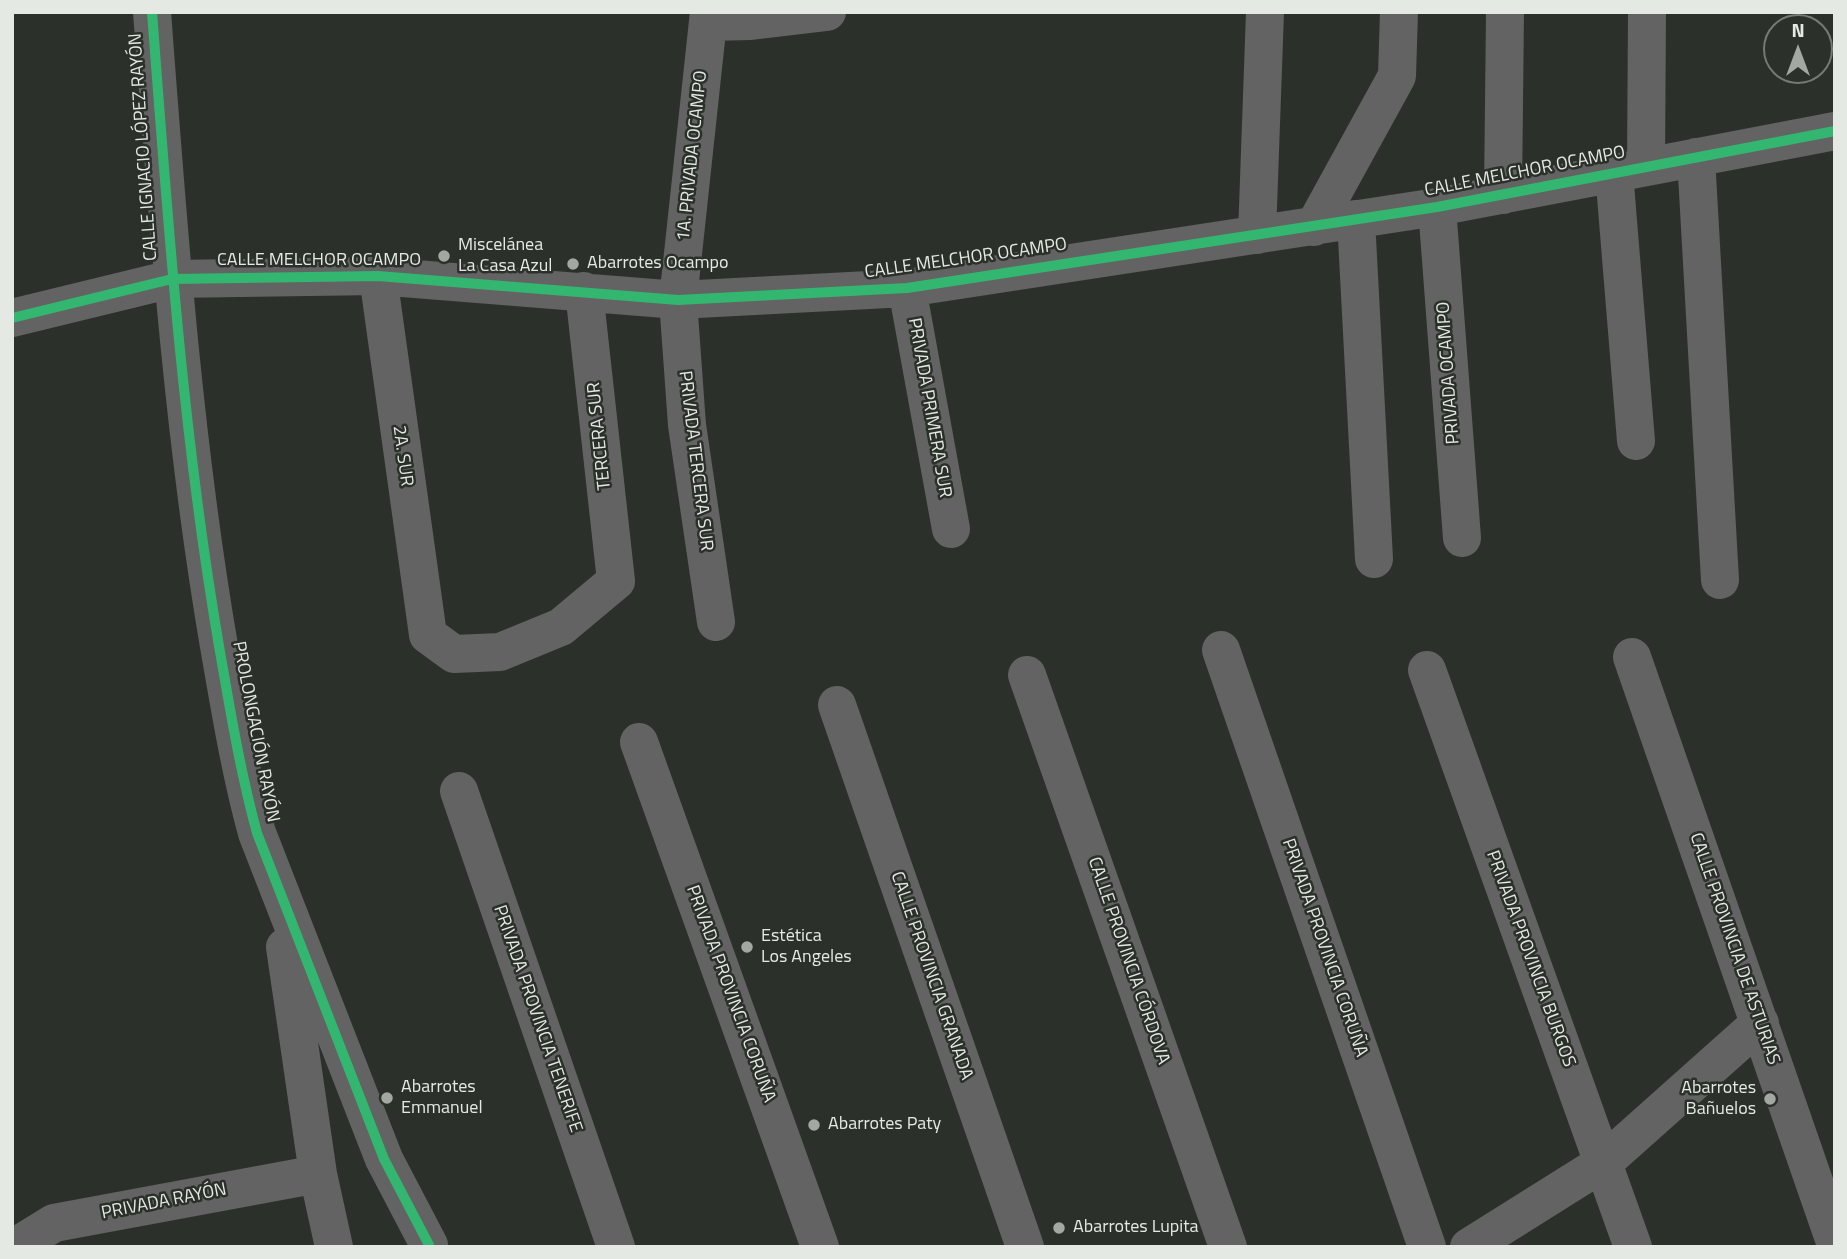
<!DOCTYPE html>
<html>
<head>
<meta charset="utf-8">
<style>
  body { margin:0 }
  #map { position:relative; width:1847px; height:1259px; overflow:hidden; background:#2c302b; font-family:"Titillium Web",sans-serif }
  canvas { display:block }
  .frame { position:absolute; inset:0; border:14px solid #e4e9e4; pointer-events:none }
  .north { position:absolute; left:1763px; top:14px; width:70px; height:70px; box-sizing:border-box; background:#2b312a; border:2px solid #757b74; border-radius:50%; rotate:0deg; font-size:19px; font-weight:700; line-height:28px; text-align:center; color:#e4e9e4 }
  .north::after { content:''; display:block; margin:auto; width:24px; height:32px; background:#a4a8a3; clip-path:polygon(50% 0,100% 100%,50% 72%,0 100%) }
</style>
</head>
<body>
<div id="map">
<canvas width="1847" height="1259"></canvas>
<div class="frame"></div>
<div class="north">N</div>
</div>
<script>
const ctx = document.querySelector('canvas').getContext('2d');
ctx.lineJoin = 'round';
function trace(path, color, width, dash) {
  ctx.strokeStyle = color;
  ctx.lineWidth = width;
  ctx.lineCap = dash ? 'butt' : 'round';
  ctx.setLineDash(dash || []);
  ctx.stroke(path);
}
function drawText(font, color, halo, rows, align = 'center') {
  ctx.font = font + ' "Titillium Web",sans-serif';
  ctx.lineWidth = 5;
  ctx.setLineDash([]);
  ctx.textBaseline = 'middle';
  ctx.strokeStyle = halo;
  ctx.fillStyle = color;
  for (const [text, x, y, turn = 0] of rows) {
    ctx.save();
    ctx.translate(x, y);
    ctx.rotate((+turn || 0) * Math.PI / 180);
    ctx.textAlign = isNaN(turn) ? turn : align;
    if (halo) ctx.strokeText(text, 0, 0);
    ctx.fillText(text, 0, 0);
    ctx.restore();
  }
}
const minor = new Path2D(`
  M152 12C168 224 183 436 219 646 230 709 240 771 257 833L384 1159 429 1245
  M709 12 678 300 687 425 716 622
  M708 22 751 21 827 12
  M1696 157 1720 580
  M1646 167 1647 12
  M1614 172 1636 441
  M1503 195 1505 12
  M1437 207 1462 538
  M1356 219 1374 559
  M1314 227 1397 76 1399 12
  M1257 235 1265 12
  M378 276 428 635 454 654 500 652 561 627 616 581 584 291
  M907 288 951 529
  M12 318 172 279 378 276 678 300 907 288 1437 207 1835 131
  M1221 650 1427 1247
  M1632 657 1835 1242
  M1427 670 1633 1247
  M1027 675 1228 1247
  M837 705 1025 1247
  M639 742 820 1247
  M459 791 616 1247
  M285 947 318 1174 334 1247
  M15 1247 54 1223 318 1174
  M1469 1247 1603 1163 1760 1023`);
const cycleway = new Path2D(`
  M152 12C168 224 183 436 219 646 230 709 240 771 257 833L384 1159 429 1245
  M12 318 172 279 378 276 678 300 907 288 1437 207 1835 131`);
const markers = [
  [444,256,7,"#a4a8a3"],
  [573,264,7,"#a4a8a3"],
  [747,947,7,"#a4a8a3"],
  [387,1098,7,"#a4a8a3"],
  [1770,1099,7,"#a4a8a3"],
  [814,1125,7,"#a4a8a3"],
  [1059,1228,7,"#a4a8a3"]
];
const streetNames = [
  ["CALLE IGNACIO LÓPEZ RAYÓN",144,147,-94],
  ["1A. PRIVADA OCAMPO",693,156,-84],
  ["CALLE MELCHOR OCAMPO",1525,172,-11],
  ["CALLE MELCHOR OCAMPO",966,259,-8],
  ["CALLE MELCHOR OCAMPO",319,261],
  ["PRIVADA OCAMPO",1449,373,-94],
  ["PRIVADA PRIMERA SUR",929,408,80],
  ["TERCERA SUR",600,436,-96],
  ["2A. SUR",402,456,82],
  ["PRIVADA TERCERA SUR",695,461,83],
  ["PROLONGACIÓN RAYÓN",255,732,79],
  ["PRIVADA PROVINCIA CORUÑA",1324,948,71],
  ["CALLE PROVINCIA DE ASTURIAS",1734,949,71],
  ["PRIVADA PROVINCIA BURGOS",1530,959,70],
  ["CALLE PROVINCIA CÓRDOVA",1128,961,71],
  ["CALLE PROVINCIA GRANADA",931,976,71],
  ["PRIVADA PROVINCIA CORUÑA",730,994,70],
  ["PRIVADA PROVINCIA TENERIFE",537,1019,71],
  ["PRIVADA RAYÓN",164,1202,-11]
];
const poiNames = [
  ["Miscelánea",458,246],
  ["La Casa Azul",458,267],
  ["Abarrotes Ocampo",587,264],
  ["Estética",761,937],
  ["Los Angeles",761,958],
  ["Abarrotes",401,1088],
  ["Emmanuel",401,1109],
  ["Abarrotes",1756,1089,"right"],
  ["Bañuelos",1756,1110,"right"],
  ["Abarrotes Paty",828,1125],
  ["Abarrotes Lupita",1073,1228]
];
trace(minor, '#626362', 38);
trace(cycleway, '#33b770', 10);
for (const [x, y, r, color] of markers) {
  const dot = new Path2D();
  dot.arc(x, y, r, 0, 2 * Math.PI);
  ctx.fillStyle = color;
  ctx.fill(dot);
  trace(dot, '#2b312a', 2.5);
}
drawText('18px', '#e4e9e4', '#2b312a', streetNames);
drawText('18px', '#e4e9e4', '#2b312a', poiNames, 'left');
</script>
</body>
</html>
